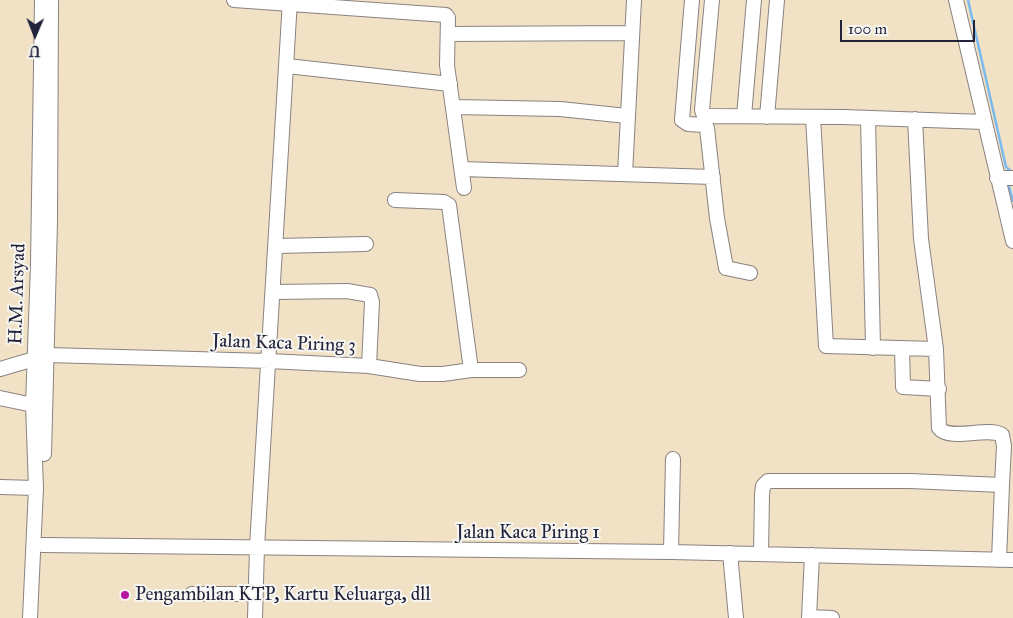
<!DOCTYPE html>
<html>
<head>
<meta charset="utf-8">
<style>
  body { margin:0 }
  #map { position:relative; width:1013px; height:618px; overflow:hidden; background:#f1e2c6; font-family:"IM FELL Great Primer",serif }
  canvas { display:block }
  .north { position:absolute; left:10px; top:10px; width:50px; height:50px; -webkit-text-stroke:4px #f6f6f2; paint-order:stroke; rotate:181deg; font-size:14px; font-weight:700; line-height:20px; text-align:center; color:#22223b }
  .north::after { content:''; display:block; margin:auto; width:18px; height:22px; background:#22223b; clip-path:polygon(50% 0,100% 100%,50% 72%,0 100%) }
  .scale { position:absolute; left:840px; top:20px; width:135px; height:22px; box-sizing:border-box; border:2px solid #22223b; border-top:0; padding-left:6px; font-size:15px; line-height:18px; white-space:nowrap; color:#22223b; -webkit-text-stroke:4px #f6f6f2; paint-order:stroke }
</style>
</head>
<body>
<div id="map">
<canvas width="1013" height="618"></canvas>
<div class="north">U</div>
<div class="scale">100 m</div>
</div>
<script>
const ctx = document.querySelector('canvas').getContext('2d');
ctx.lineJoin = 'round';
function trace(path, color, width, dash) {
  ctx.strokeStyle = color;
  ctx.lineWidth = width;
  ctx.lineCap = dash ? 'butt' : 'round';
  ctx.setLineDash(dash || []);
  ctx.stroke(path);
}
function drawText(font, color, halo, rows, align = 'center') {
  ctx.font = font + ' "IM FELL Great Primer",serif';
  ctx.lineWidth = 4;
  ctx.setLineDash([]);
  ctx.textBaseline = 'middle';
  ctx.strokeStyle = halo;
  ctx.fillStyle = color;
  for (const [text, x, y, turn = 0] of rows) {
    ctx.save();
    ctx.translate(x, y);
    ctx.rotate((+turn || 0) * Math.PI / 180);
    ctx.textAlign = isNaN(turn) ? turn : align;
    if (halo) ctx.strokeText(text, 0, 0);
    ctx.fillText(text, 0, 0);
    ctx.restore();
  }
}
const stream = new Path2D(`
  M968 0 1006 167 1011 171
  M1008 183 1013 201`);
const minor = new Path2D(`
  M234 0 446 15 448 18 447 65 464 188
  M692 0 682 120 688 124 704 125 707 128 717 218 726 268 750 273
  M956 0 1013 241
  M448 34 632 33
  M287 66 450 84
  M455 107 560 109 627 116
  M744 116 754 0
  M767 117 777 0
  M813 117 826 346 936 349
  M868 118 873 348
  M705 119 702 110 712 0
  M915 119 921 239 936 349 939 428C950 442 988 426 1002 435L1004 446 1002 485
  M702 124 710 116 843 117 984 122
  M462 169 713 177
  M625 174 634 0
  M997 178H1013
  M395 200 444 202 449 205 471 370
  M276 246 366 244
  M274 292 347 291 370 295 372 302 369 366
  M902 348 903 387 939 389
  M47 355 269 361 369 366 420 374H443L471 370H519
  M0 369 34 359
  M0 398 33 405
  M44 454 50 221 51 0
  M0 487 36 488
  M42 545 671 552 1013 560
  M671 552 673 459
  M730 553 736 618
  M761 554 762 495 763 486 768 481H910L1002 485 999 560
  M192 594H254
  M809 617 832 618
  M30 618 36 488 33 405 38 264 42 0
  M255 618 257 547 290 0
  M809 618 812 555`);
const markers = [
  [125,595,5,"#b5179e"]
];
const streetNames = [
  ["H.M. Arsyad",18,294,-88],
  ["Jalan Kaca Piring 3",284,344,2],
  ["Jalan Kaca Piring 1",528,533]
];
const poiNames = [
  ["Pengambilan KTP, Kartu Keluarga, dll",135,595]
];
trace(stream, '#7abbef', 2.5);
trace(minor, '#8a8280', 16);
trace(minor, '#fff', 14);
for (const [x, y, r, color] of markers) {
  const dot = new Path2D();
  dot.arc(x, y, r, 0, 2 * Math.PI);
  ctx.fillStyle = color;
  ctx.fill(dot);
  trace(dot, '#f6f6f2', 2);
}
drawText('19px', '#22223b', '#f6f6f2', streetNames);
drawText('19px', '#22223b', '#f6f6f2', poiNames, 'left');
</script>
</body>
</html>
